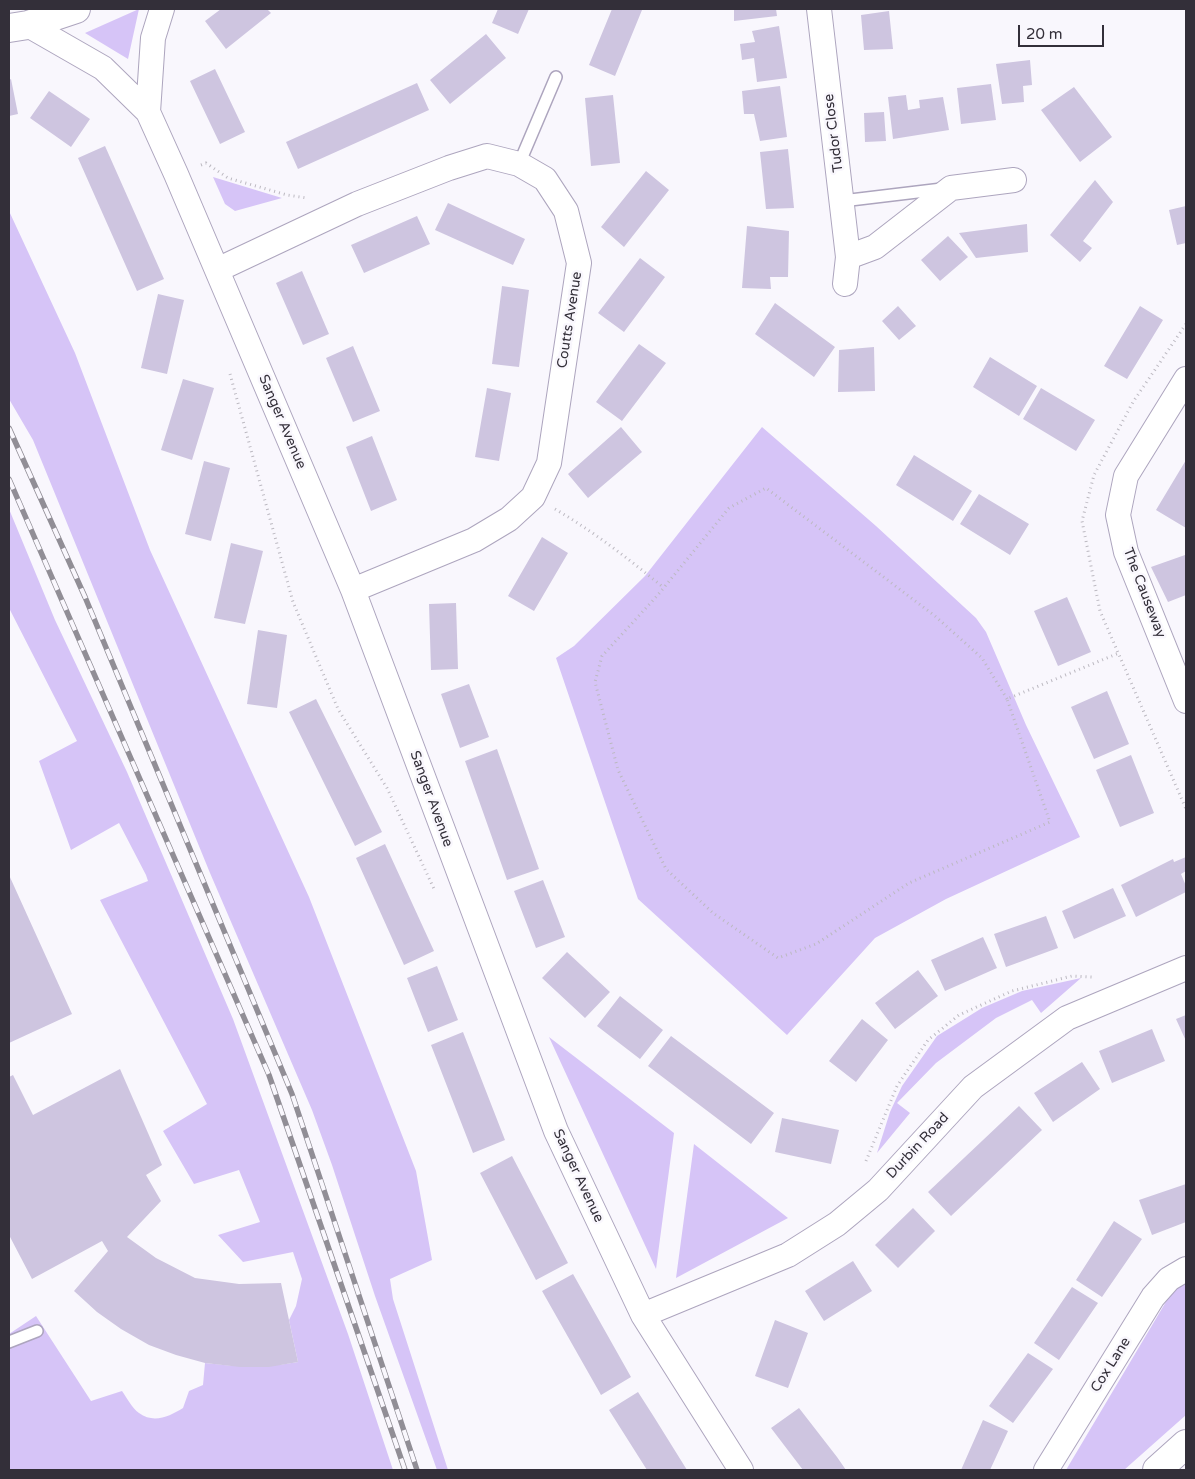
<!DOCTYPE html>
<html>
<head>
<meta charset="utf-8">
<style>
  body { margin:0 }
  #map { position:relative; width:1195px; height:1479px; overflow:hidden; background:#f9f7fd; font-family:"Varela Round",sans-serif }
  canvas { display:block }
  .frame { position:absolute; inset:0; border:10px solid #332f39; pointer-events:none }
  .scale { position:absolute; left:1018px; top:25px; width:86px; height:22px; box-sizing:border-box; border:2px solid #332f39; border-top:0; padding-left:6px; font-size:15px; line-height:18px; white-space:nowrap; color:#332f39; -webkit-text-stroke:4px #f9f7fd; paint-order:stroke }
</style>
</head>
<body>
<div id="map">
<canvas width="1195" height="1479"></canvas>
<div class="frame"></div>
<div class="scale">20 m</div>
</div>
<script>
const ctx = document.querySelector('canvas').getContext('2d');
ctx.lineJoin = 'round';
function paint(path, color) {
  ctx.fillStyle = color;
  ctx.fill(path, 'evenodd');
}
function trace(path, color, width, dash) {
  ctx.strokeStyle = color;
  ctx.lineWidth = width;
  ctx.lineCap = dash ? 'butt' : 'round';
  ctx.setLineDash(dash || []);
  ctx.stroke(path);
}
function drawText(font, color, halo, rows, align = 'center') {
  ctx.font = font + ' "Varela Round",sans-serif';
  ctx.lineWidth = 5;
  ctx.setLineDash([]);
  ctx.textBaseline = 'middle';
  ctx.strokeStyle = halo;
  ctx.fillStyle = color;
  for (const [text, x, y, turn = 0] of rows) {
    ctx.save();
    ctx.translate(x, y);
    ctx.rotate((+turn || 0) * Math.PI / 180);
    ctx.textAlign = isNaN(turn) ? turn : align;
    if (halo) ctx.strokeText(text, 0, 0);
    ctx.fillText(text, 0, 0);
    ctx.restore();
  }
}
const green = new Path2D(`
  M139 9 128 59 85 33Z
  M213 177 282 198 235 211 225 204Z
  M9 211 75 353 150 550 309 897 416 1171 432 1260 390 1279 393 1299 448 1470H437L375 1296 332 1165 312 1110 210 873 33 440 9 399Z
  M762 427 876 526 976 618 986 632 1026 725 1080 837 946 899 875 938 787 1035 638 899 556 658 574 646 645 576Z
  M9 509 55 620 127 772 233 1019 348 1334 393 1470H9V1334L36 1316 91 1401 122 1391C127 1398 132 1408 139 1413 154 1424 170 1416 183 1408L189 1391 203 1385 205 1363C240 1367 263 1368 298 1362L289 1320 296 1306 302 1279 293 1252 243 1262 218 1235 260 1222 239 1170 194 1184 163 1131 207 1104 100 900 148 881 146 875 119 823 71 850 39 761 77 741 9 608Z
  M1081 978 1041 1013 1032 1000 996 1018 936 1063 897 1103 910 1113 877 1153 890 1112 902 1086 937 1036 982 1008 1022 991Z
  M549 1037 674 1133 656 1269Z
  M694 1144 788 1218 676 1278Z
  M1186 1280V1415L1124 1470H1066L1173 1290Z`);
const building = new Path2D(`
  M221 9H267L271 13 226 49 205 21Z
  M498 9H529L518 34 492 23Z
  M612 9H638L642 10 615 76 589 65Z
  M734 9H776L777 16 734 21Z
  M889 11 893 49 864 50 861 15Z
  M779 26 787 78 757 82 754 58 742 60 740 44 755 42 752 31Z
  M486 34 506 58 450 104 430 80Z
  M1030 60 1032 85 1023 86 1024 102 1002 104 996 64Z
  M215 69 245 132 220 144 190 81Z
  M11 79 18 114 9 116V80Z
  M417 83 429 110 298 169 286 142Z
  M991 84 996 120 961 124 957 88Z
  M780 86 787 137 760 141 754 114H744L742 91Z
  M1074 87 1112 137 1080 162 1041 110Z
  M49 91 90 119 71 147 30 118Z
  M613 95 620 163 591 166 585 98Z
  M906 95 908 110 920 108 919 100 943 97 949 130 893 139 888 97Z
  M884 112 886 141 865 142 864 113Z
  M105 146 164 279 137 291 78 158Z
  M788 149 794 208 766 209 760 152Z
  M646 171 669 190 624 247 601 227Z
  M1095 180 1113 202 1083 241 1092 248 1080 262 1050 235Z
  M448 203 525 239 513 265 435 230Z
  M1186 206V243L1177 245 1169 210Z
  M417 216 430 244 364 273 351 245Z
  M1027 224 1028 252 976 258 959 233Z
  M747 226 789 231 788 277H770L771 289 742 288Z
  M948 236 968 257 940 281 921 260Z
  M640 258 665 277 624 332 598 313Z
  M302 271 329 334 303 345 276 283Z
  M502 286 529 290 519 367 492 364Z
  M158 294 184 300 167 374 141 368Z
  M775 303 835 347 814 377 755 334Z
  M898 306 916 326 899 340 882 321Z
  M1140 306 1163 320 1127 379 1104 366Z
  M639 344 666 363 622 421 596 402Z
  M353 346 380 411 353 422 326 358Z
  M874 347 875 391 838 392 839 350Z
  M990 357 1037 386 1019 416 973 387Z
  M183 379 214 388 192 460 161 450Z
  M487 388 511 393 499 461 475 457Z
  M1041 388 1095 420 1076 451 1023 419Z
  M621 427 642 452 588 498 568 474Z
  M372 436 397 500 371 511 346 447Z
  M914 455 972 491 953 521 896 485Z
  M1186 460V528L1156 510Z
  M204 461 230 468 211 541 185 534Z
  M979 494 1029 524 1010 555 960 524Z
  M542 537 568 553 534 611 508 596Z
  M231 543 263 551 245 624 214 618Z
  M1185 555 1186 595 1168 602 1151 567Z
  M1067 597 1091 652 1058 666 1034 611Z
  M456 603 458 669 431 670 429 604Z
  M258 630 287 635 277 708 247 704Z
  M469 684 489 737 460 748 441 694Z
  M1107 691 1129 744 1094 759 1071 707Z
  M316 699 382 832 355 846 289 712Z
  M497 749 539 869 507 880 465 761Z
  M1131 755 1154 813 1120 827 1096 770Z
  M385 844 434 951 404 965 356 858Z
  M1186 857V871L1181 874 1186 886V892L1136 917 1121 885 1173 859 1174 862Z
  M9 875 72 1014 9 1043Z
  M543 880 565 937 536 948 514 891Z
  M1113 888 1126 916 1074 939 1062 911Z
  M1046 916 1058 948 1006 967 994 934Z
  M983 937 997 968 945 991 931 960Z
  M567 952 610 992 585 1018 542 978Z
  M437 966 458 1020 428 1032 407 978Z
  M918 970 938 996 895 1029 875 1003Z
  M620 996 663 1030 640 1059 597 1026Z
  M1186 1015V1041L1176 1019Z
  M862 1019 888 1040 856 1082 829 1061Z
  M1152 1029 1165 1061 1112 1083 1099 1051Z
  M463 1032 505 1140 473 1153 431 1045Z
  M671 1036 774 1113 751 1144 648 1066Z
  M1082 1062 1100 1089 1053 1122 1034 1093Z
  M120 1069 162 1165 146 1175 161 1201 127 1237 156 1258 195 1278 239 1284 281 1283 298 1362 269 1367H240L205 1363 176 1355 149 1345 121 1329 97 1312 74 1291 108 1251 102 1241 32 1279 9 1235V1077L13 1075 33 1115Z
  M1019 1106 1042 1130 951 1216 928 1192Z
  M782 1118 839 1130 831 1164 775 1152Z
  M512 1156 568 1263 536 1280 480 1173Z
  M1186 1184V1222L1152 1235 1139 1200Z
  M913 1208 935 1231 898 1268 875 1245Z
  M1114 1221 1142 1239 1102 1297 1076 1280Z
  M853 1261 872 1291 824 1321 805 1291Z
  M573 1274 631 1377 601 1395 542 1291Z
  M1072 1287 1098 1303 1059 1360 1034 1343Z
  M775 1320 808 1333 788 1388 755 1376Z
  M1028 1353 1053 1369 1013 1423 989 1406Z
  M638 1392 654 1417 687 1470H647L609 1410Z
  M799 1408 837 1457 846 1470H803L771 1428Z
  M983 1420 1008 1431 990 1470H961Z`);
const path = new Path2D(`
  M201 165 206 163 228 178 287 195 307 198
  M1186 324 1133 402 1094 475 1082 521 1100 611 1186 809
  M230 374 293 602 338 709 387 788 435 891
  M555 509C594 532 629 559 664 588
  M1007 699 982 658 935 616 766 488 729 508 657 596 602 656 595 682 618 770 666 869 713 913 778 958 816 944 909 883 1050 822 1007 699 1119 653
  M866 1161 897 1086 928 1040 959 1015 1012 991 1072 976 1092 977`);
const service = new Path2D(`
  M519 164 556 77
  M842 201 942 189
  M9 1342 37 1331`);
const minor = new Path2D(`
  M819 9 848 257 845 284
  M28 25 103 68 148 112 176 174 353 590 556 1131 643 1315 741 1470
  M148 112 153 38 162 9
  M848 257 875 247 951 188 1014 180
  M217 270 357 204 449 168 487 156 519 164 545 179 566 211 579 263 549 463 533 497 509 519 474 540 353 590
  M1186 379 1126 476 1118 515 1126 552 1186 701
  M643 1315 788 1255 837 1224 878 1190 973 1087 1067 1018 1186 968
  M1046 1470 1153 1297 1169 1279 1186 1269`);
const tertiary = new Path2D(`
  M9 28 28 25 76 9
  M1157 1470 1186 1444`);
const rail = new Path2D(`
  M9 428 85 597 292 1094 417 1470
  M9 479 269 1075 405 1470`);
const streetNames = [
  ["Tudor Close",834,133,-97],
  ["Coutts Avenue",570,320,-81],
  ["Sanger Avenue",282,422,67],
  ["The Causeway",1144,593,69],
  ["Sanger Avenue",431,799,70],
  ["Durbin Road",918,1146,-47],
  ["Sanger Avenue",578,1176,65],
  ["Cox Lane",1111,1365,-58]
];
paint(green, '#d6c4f7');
paint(building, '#cec5e0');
trace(service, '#ada5be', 14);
trace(minor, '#ada5be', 26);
trace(tertiary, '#ada5be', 30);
trace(path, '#bcb9c1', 3, [1, 4]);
trace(service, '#fff', 11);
trace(minor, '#fff', 24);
trace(tertiary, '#fff', 28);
trace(rail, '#918e96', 5.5);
trace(rail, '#f9f7fd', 4, [11]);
drawText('14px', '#332f39', '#f9f7fd', streetNames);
</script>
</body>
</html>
